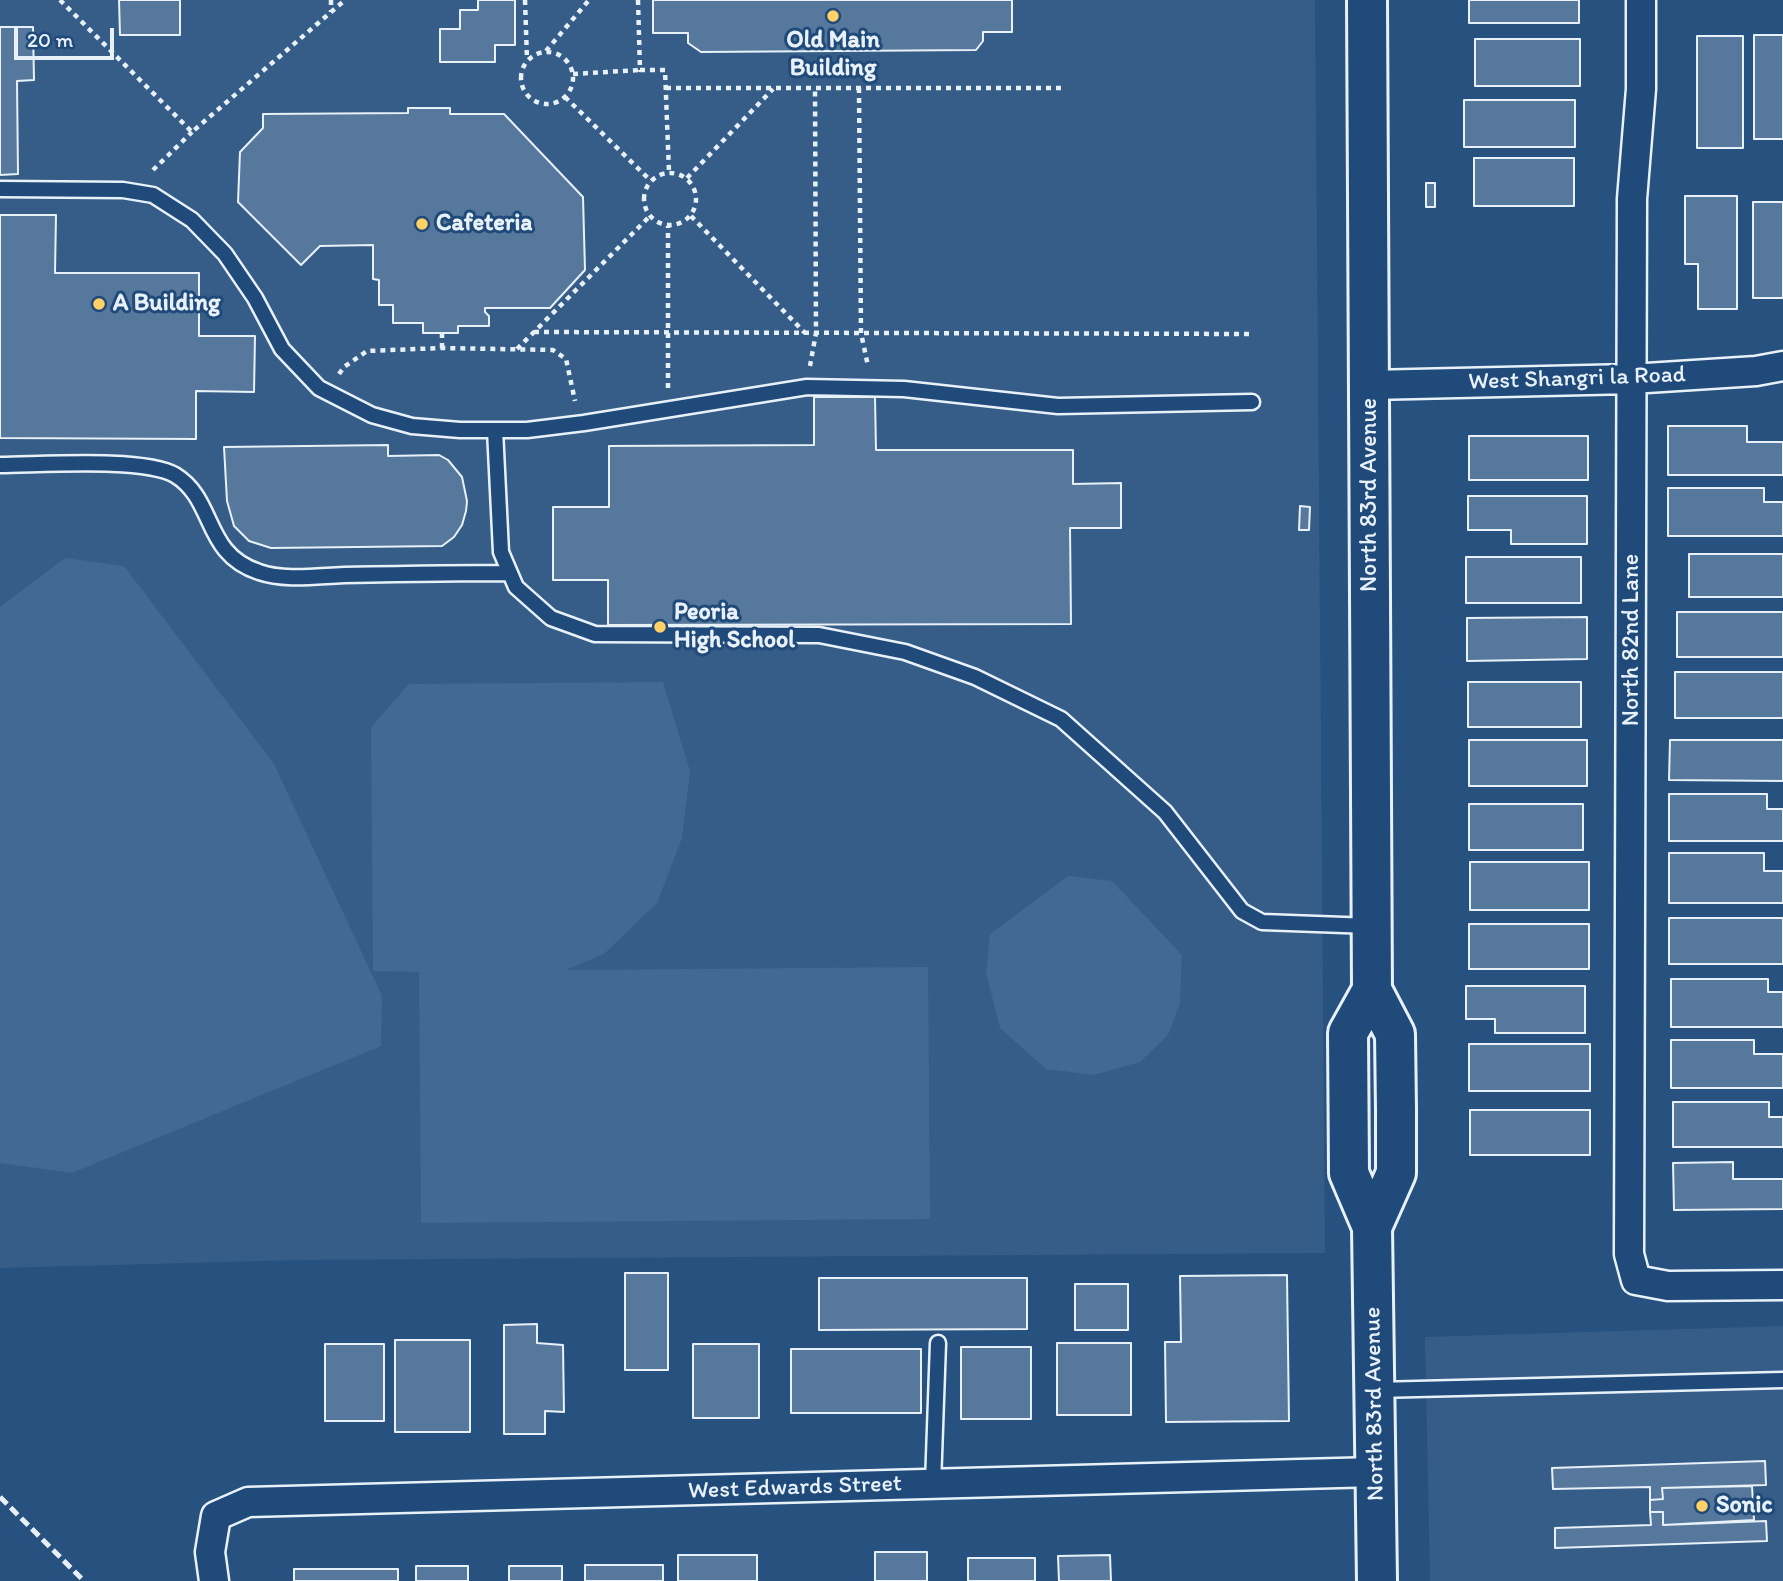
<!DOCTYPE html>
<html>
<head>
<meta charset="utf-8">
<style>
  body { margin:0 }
  #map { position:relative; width:1783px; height:1581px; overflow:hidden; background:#27517f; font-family:Itim,sans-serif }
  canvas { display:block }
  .scale { position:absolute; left:14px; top:28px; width:100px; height:32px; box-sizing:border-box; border:4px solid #e8f1f8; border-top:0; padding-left:9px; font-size:21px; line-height:24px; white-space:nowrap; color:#e8f1f8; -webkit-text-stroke:5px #1f4a7a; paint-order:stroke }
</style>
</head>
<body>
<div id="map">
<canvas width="1783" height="1581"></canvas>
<div class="scale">20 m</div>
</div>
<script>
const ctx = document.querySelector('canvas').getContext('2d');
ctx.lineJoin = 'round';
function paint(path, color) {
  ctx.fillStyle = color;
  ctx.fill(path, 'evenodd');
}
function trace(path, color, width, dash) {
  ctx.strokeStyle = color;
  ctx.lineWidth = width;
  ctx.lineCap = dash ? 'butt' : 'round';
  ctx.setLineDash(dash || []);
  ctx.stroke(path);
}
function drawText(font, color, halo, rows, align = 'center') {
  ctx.font = font + ' Itim,sans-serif';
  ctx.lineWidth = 6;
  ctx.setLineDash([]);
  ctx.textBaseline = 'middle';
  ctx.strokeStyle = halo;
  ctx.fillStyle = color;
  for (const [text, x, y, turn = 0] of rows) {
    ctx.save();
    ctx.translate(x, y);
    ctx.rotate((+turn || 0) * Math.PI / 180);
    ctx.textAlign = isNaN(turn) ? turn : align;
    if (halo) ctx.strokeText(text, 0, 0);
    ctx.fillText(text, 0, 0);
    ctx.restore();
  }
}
const built = new Path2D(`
  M0 0H1315L1325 1253 298 1260 0 1268Z
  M1783 1326V1581H1430L1425 1337Z`);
const green = new Path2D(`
  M65 558 124 566 274 764 382 996 381 1046 72 1173 0 1163V607Z
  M663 682 690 771 682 838 657 903 604 954 566 970 928 967 930 1219 421 1223 419 972 373 971 371 727 409 684Z
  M1068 876 1112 881 1182 955 1180 1003 1168 1035 1140 1062 1094 1075 1046 1069 1000 1028 986 973 990 934Z`);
const building = new Path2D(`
  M119 0H180V35H120Z
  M478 0H515V45H495V62H440V29H460V10H478Z
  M653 0H1012V32H983V41L976 50 701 52 688 43V33H653Z
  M1469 0H1579V23H1469Z
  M0 27H33L34 80 17 81 18 174 0 175Z
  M1754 35H1783V139H1754Z
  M1697 36H1743V148H1697Z
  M1475 39H1580V86H1475Z
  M1464 100H1575V147H1464Z
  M408 108H450V114H504L583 197 585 270 550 308H485V312L489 316V326H458V333H423V323H393V305H379V280L373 279V245L320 246 301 265 238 202 240 152 263 128V114L408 113Z
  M1474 158H1574V206H1474Z
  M1426 183H1435V207H1426Z
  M1685 196H1737V309H1698V264H1685Z
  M1753 202H1783V298H1753Z
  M0 215H56L55 273H199V336H255L254 392 196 391V439L0 438Z
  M814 397H875L876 450H1073V484L1121 483V528H1070L1071 624 608 625V580H553V507H609V446L814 445Z
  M1668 426H1747V442H1783V475H1668Z
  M1469 436H1588V480H1469Z
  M388 445V456L439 455 448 460 462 477 467 501 466 511 462 525 454 537 442 546 271 548 249 541 234 526 227 501 224 447Z
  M1668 488H1764V502H1783V536H1668Z
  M1468 496H1587V544H1511V530H1468Z
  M1300 506 1310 507 1309 530H1299Z
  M1689 554H1783V597H1689Z
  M1466 557H1581V603H1466Z
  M1677 612H1783V657H1677Z
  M1587 617V659L1467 661V618Z
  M1675 672H1783V718H1675Z
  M1468 682H1581V727H1468Z
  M1469 740H1587V786H1469Z
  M1670 740H1783V781L1669 780Z
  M1669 794H1767V809H1783V841H1669Z
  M1469 804H1583V850H1469Z
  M1669 853H1764V871H1783V903H1669Z
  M1470 862H1589V910H1470Z
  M1669 918H1783V964H1669Z
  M1469 924H1589V969H1469Z
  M1671 979H1768V992H1783V1027H1671Z
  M1466 986H1585V1033H1495V1019H1466Z
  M1671 1040H1754V1054H1783V1088H1671Z
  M1469 1044H1590V1091H1469Z
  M1673 1102H1769V1117H1783V1147H1673Z
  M1470 1110H1590V1155H1470Z
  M1733 1162V1179H1783V1209L1674 1210 1673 1163Z
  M625 1273H668V1370H625Z
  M1287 1275 1289 1421 1166 1422 1165 1342H1181L1180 1276Z
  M819 1278H1027V1329L819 1330Z
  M1075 1284H1128V1330H1075Z
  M537 1324V1343L563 1345 564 1412 545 1411V1434H504V1325Z
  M395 1340H470V1432H395Z
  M1057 1343H1131V1415H1057Z
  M325 1344H384V1421H325Z
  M693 1344H759V1418H693Z
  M961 1347H1031V1419H961Z
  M791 1349H921V1413H791Z
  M1765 1461 1766 1485 1662 1488 1663 1499 1650 1500V1487L1553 1489 1552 1468Z
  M1752 1486 1754 1520 1663 1525V1512H1650V1500L1663 1499 1662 1488Z
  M1650 1512H1663V1525L1766 1521 1767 1541 1555 1548V1528L1651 1525Z
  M875 1552H927V1581H875Z
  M678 1555H757V1581H678Z
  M1110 1555 1111 1581H1059L1058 1556Z
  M968 1558H1035V1581H968Z
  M585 1565H663V1581H585Z
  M416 1566H468V1581H416Z
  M509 1566H562V1581H509Z
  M294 1569H398V1581H294Z`);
const path = new Path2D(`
  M60 0 192 132 345 0
  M331 0V12
  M525 0 527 60
  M638 0 640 70H665L669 172
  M546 51 589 0
  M521 78a26 26 0 1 1 52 0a26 26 0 1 1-52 0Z
  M573 74 640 70
  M666 88H1062
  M859 88 861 333 868 366
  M565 97 651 181
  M153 170 192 132
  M644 199a26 26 0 1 1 52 0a26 26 0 1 1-52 0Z
  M687 178 773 89
  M691 216 805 333
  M534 332 1253 334
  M442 333V348
  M517 349 650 216
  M810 366 816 333 815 88
  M339 374 344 367 367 351 442 348 553 350 566 359 575 401
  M668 388V226`);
const service = new Path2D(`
  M0 189 123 190 153 195 192 220 225 254 255 298 282 349 319 388 372 415 412 426 460 430H527L584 423 807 387 904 389 1058 406 1252 402
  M495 430 501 552 516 587 551 618 595 634 819 635 905 652 975 677 1061 719 1165 812 1242 911 1262 922 1371 926
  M0 465C39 465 144 457 175 475 216 500 203 554 259 572 285 581 317 576 344 575 399 574 455 573 510 573
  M1376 1390 1783 1380
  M933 1484 938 1343`);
const minor = new Path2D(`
  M1641 0V89L1632 199 1629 1254 1636 1280 1668 1286 1783 1285
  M1370 385 1631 379 1756 371 1783 366
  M214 1581 210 1552 216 1516 248 1502 1376 1472`);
const primary = new Path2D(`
  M1367 0 1372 990 1395 1034 1396 1110V1173L1372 1227
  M1372 990 1348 1033 1349 1173 1372 1227 1377 1581`);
const rail = new Path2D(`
  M0 1497 84 1581`);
const markers = [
  [833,16,7,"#ffd166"],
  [422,224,7,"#ffd166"],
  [99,304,7,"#ffd166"],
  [660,627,7,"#ffd166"],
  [1702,1506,7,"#ffd166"]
];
const poiNames = [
  ["Old Main",833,41,"center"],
  ["Building",833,69,"center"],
  ["Cafeteria",436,224],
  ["A Building",113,304],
  ["Peoria",674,613],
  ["High School",674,641],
  ["Sonic",1716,1506]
];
const streetNames = [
  ["West Shangri la Road",1577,379,-2],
  ["North 83rd Avenue",1370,495,-90],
  ["North 82nd Lane",1632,640,-90],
  ["North 83rd Avenue",1375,1404,-91],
  ["West Edwards Street",795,1488,-2]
];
paint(built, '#355d88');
paint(green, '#436891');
paint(building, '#57789d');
trace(building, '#e8f1f8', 2);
trace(service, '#e8f1f8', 19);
trace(minor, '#e8f1f8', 33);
trace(primary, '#e8f1f8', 44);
trace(path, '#e8f1f8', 4.5, [5, 5]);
trace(service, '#1f4a7a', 14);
trace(minor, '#1f4a7a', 28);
trace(primary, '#1f4a7a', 38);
trace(rail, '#e8f1f8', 5, [10, 5]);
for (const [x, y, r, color] of markers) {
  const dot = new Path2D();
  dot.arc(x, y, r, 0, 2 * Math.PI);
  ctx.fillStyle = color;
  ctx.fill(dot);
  trace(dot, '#1f4a7a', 2.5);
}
drawText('bold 24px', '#e8f1f8', '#1f4a7a', poiNames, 'left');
drawText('24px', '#e8f1f8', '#1f4a7a', streetNames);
</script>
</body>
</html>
